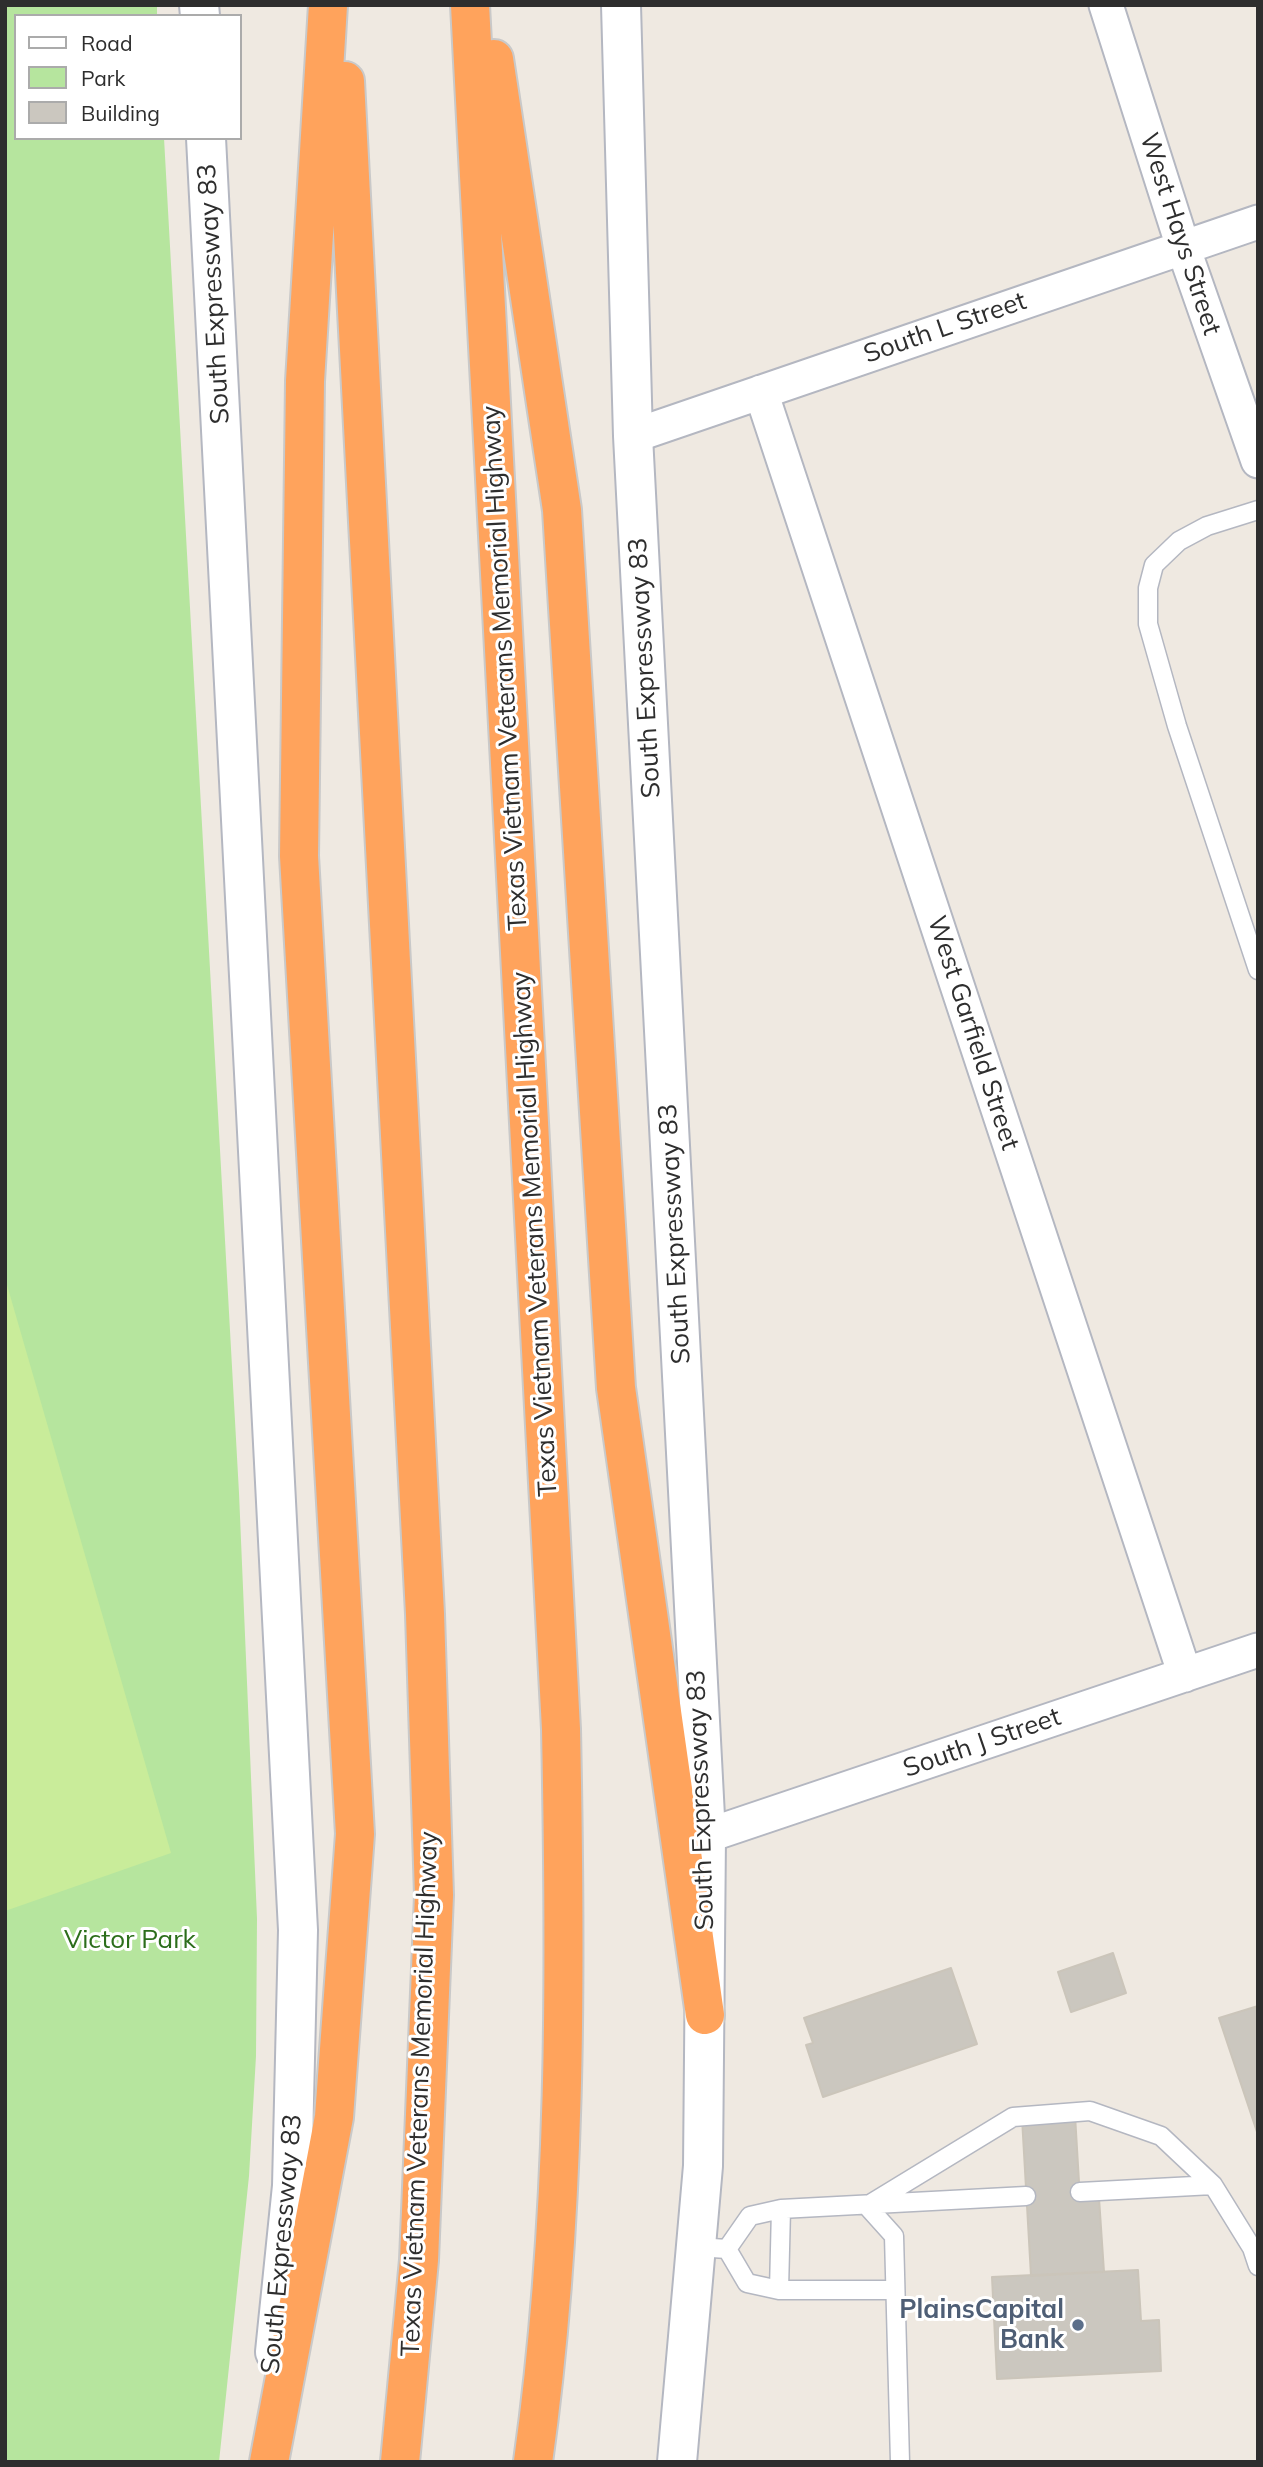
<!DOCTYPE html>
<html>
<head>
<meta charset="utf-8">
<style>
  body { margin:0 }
  #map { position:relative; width:1263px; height:2467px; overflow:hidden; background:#efe9e1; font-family:Mulish,sans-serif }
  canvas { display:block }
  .frame { position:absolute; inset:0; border:7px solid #2e2e2e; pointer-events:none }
  .legend { position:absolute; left:14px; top:14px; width:228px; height:126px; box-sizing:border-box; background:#fff; border:2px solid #ababab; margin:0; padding:9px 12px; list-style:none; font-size:21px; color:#2e2e2e }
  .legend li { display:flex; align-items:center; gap:14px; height:35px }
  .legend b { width:35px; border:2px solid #ababab }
</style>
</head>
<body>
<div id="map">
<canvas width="1263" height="2467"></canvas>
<div class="frame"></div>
<ul class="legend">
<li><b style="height:9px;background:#fff"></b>Road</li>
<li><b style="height:19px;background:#b6e59e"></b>Park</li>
<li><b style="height:19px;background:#cbc7bf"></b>Building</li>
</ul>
</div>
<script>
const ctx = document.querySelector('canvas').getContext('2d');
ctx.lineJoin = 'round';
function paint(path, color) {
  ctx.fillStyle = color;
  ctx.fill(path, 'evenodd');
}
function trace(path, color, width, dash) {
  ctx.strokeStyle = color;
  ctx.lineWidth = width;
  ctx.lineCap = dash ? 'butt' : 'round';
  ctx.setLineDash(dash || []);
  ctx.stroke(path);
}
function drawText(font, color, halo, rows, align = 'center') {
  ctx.font = font + ' Mulish,sans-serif';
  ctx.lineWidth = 6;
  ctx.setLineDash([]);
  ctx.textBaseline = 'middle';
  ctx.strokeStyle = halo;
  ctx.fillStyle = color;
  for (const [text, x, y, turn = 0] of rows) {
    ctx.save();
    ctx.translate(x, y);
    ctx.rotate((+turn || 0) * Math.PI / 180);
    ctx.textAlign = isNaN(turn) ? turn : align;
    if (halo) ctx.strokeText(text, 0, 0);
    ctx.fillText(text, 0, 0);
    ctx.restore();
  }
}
const green = new Path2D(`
  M5 5H157V16H16V138H164L239 1493 257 1919 256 2056 249 2176 219 2462H5Z`);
const pitch = new Path2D(`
  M5 1278 171 1853 5 1911Z`);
const building = new Path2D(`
  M1113 1953 1126 1993 1071 2012 1058 1972Z
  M951 1968 977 2044 823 2097 806 2045 813 2043 804 2018Z
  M1258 2006V2135L1219 2018Z
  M1075 2115 1080 2199 1099 2198 1104 2272 1031 2276 1022 2118Z
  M1138 2270 1141 2321 1159 2320 1161 2371 997 2379 992 2277Z`);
const lane = new Path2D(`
  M1258 510 1207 526 1179 541 1154 565 1148 588V624L1177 726 1258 970
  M1080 2192 1213 2185
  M867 2206 1013 2117 1090 2111 1161 2136 1213 2185 1252 2248 1258 2266
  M867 2206 894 2236 900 2462
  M697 2247 727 2249 750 2216 781 2209 1026 2196
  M727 2249 747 2283 779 2290H895
  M779 2290 781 2209`);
const street = new Path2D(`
  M1106 5 1183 247 1258 461
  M761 392 1185 1675
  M633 436 1258 222
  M706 1836 1258 1650`);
const secondary = new Path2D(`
  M199 5 200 16
  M621 5 633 436 706 1836 703 2166 677 2462
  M206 138 298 1930 292 2186 275 2352`);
const highway = new Path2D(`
  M470 5 561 1729C566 1974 567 2219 533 2462
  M494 59 562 510 616 1388 705 2015
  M345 81 425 1614 434 1895 419 2260 400 2462
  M269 2462 334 2117 355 1834 299 856 305 381 328 5`);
const markers = [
  [1078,2325,7,"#5c6f8a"]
];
const streetNames = [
  ["West Hays Street",1180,234,72],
  ["South Expressway 83",214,294,-93],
  ["South L Street",945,328,-19],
  ["Texas Vietnam Veterans Memorial Highway",505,668,-93],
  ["South Expressway 83",645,668,-93],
  ["West Garfield Street",973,1033,72],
  ["Texas Vietnam Veterans Memorial Highway",535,1234,-93],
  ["South Expressway 83",675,1234,-93],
  ["South J Street",982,1743,-19],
  ["South Expressway 83",701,1800,-92],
  ["Texas Vietnam Veterans Memorial Highway",420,2094,-88],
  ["South Expressway 83",282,2244,-85]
];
const parkNames = [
  ["Victor Park",130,1940]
];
const serviceNames = [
  ["PlainsCapital",1064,2310],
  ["Bank",1064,2340]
];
paint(green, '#b6e59e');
paint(pitch, '#c9ec9a');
paint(building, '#cbc7bf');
trace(building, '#cbc5ba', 2);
trace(lane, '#b4b7c1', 21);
trace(street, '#b4b7c1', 37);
trace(secondary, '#b4b7c1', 42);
trace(highway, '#c9c9c9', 42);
trace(lane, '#fff', 18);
trace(street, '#fff', 33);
trace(secondary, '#fff', 38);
trace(highway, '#ffa35c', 38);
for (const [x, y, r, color] of markers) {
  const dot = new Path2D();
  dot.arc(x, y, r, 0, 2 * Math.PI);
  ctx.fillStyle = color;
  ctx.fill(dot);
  trace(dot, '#fff', 2.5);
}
drawText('26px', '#2e2e2e', '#fff', streetNames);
drawText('26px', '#2c6e1b', '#fff', parkNames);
drawText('bold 26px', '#4e5e75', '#fff', serviceNames, 'right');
</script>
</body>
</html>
